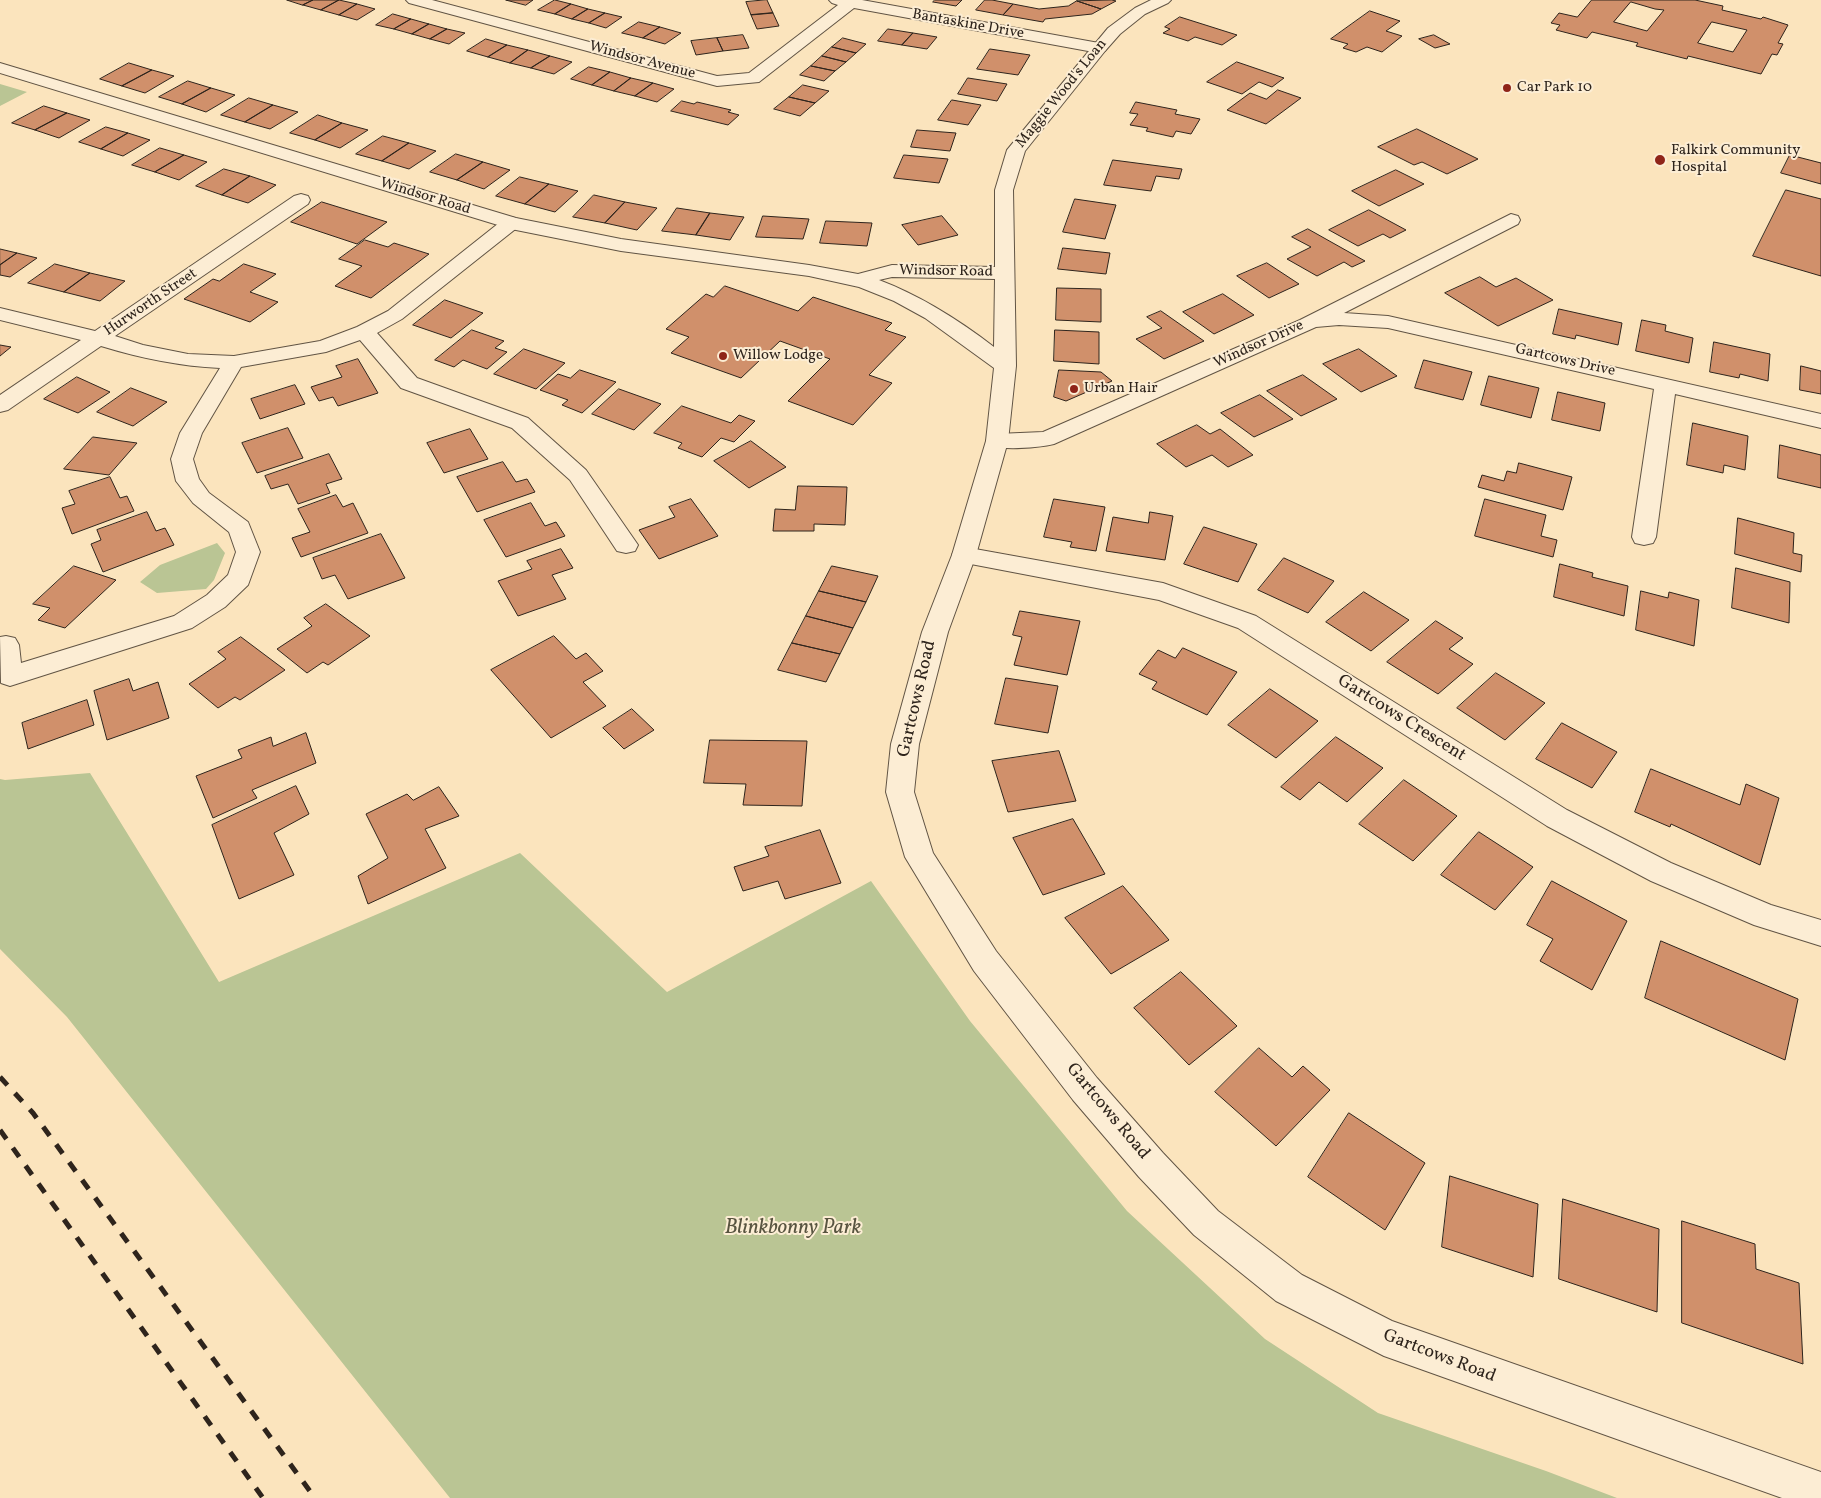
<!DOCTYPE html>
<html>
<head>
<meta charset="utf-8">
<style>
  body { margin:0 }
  canvas { display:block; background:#fbe4bd }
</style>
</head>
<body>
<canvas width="1821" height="1498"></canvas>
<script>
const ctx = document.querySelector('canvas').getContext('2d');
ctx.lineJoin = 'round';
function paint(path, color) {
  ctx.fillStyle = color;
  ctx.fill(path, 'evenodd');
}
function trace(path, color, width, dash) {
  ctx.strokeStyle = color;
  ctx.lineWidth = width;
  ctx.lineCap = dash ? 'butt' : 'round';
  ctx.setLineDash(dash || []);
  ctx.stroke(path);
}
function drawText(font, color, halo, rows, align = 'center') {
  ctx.font = font + ' Vollkorn,serif';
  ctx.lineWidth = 4;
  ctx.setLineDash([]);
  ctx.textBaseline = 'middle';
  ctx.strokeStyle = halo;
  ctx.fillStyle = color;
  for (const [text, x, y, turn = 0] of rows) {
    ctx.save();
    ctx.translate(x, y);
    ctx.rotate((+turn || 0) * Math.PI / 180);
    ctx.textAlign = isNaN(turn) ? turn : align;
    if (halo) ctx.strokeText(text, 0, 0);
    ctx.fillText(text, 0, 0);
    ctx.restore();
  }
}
const green = new Path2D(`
  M0 84 27 92 0 106Z
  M217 543 225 553 214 580 206 589 157 593 140 582 160 565Z
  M90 773 219 982 520 853 667 992 871 881 970 1021 1127 1211 1265 1339 1378 1413 1546 1471 1617 1498H450L67 1017 0 949V779L5 780Z`);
const building = new Path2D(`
  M287 0H313L303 5Z
  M313 0H339L321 10 303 5Z
  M339 0 357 4 339 15 321 10Z
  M506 0H533L526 5Z
  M555 0 571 4 555 14 538 10Z
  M767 0 773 13 751 15 746 2Z
  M935 0H962L956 6 933 2Z
  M985 0H992L1013 4 1003 15 976 10Z
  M1112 0 1116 1 1101 9 1077 1Z
  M1592 0H1695L1723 6 1722 10 1761 19 1763 17 1788 25 1778 43 1783 44 1777 55 1772 54 1761 74 1688 56 1687 59 1636 46 1638 43 1592 32 1587 38 1556 30 1560 25 1551 23 1559 13 1577 17ZM1631 2 1655 9 1664 10 1647 31 1614 22ZM1712 22 1747 30 1733 52 1698 43Z
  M1077 1 1101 9 1092 14 1045 19 1043 22 1003 15 1013 4 1039 9 1068 6Z
  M357 4 375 9 357 20 339 15Z
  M571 4 588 9 572 19 555 14Z
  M588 9 605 13 589 23 572 19Z
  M1370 11 1400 21 1386 31 1402 36 1382 52 1367 47 1356 52 1343 48 1348 44 1331 39Z
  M605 13 622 17 606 28 589 23Z
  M773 13 779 26 757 29 751 15Z
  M393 14 411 19 394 29 376 25Z
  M1180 17 1237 35 1222 45 1195 37 1188 41 1163 33 1170 29 1165 27Z
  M411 19 429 24 412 34 394 29Z
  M639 22 660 27 643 38 622 33Z
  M429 24 447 29 430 39 412 34Z
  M660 27 681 33 665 44 643 38Z
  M447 29 465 33 449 44 430 39Z
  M888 29 913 33 902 45 878 41Z
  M913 33 937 37 927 49 902 45Z
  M743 35 749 48 723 51 717 38Z
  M1434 35 1450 44 1435 48 1419 39Z
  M717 38 723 51 696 55 691 41Z
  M843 38 866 44 856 53 832 47Z
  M486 39 507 45 488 57 467 51Z
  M507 45 528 50 510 63 488 57Z
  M832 47 856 53 846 62 822 56Z
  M990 49 1030 55 1018 75 977 69Z
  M528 50 550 56 531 68 510 63Z
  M550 56 572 62 554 74 531 68Z
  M822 56 846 62 835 71 811 66Z
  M1237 62 1284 78 1272 87 1259 82 1242 94 1207 82Z
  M129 63 152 70 122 86 100 79Z
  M811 66 835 71 824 81 800 75Z
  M589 67 610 72 592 85 571 79Z
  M152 70 174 76 145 93 122 86Z
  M610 72 631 78 614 91 592 85Z
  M631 78 653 83 635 96 614 91Z
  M968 78 1007 84 997 101 958 94Z
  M188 81 211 88 182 104 159 97Z
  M653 83 674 89 657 102 635 96Z
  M803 85 829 91 815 103 789 97Z
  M211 88 235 95 206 112 182 104Z
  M1278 90 1301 98 1266 124 1227 110 1250 93 1266 99Z
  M789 97 815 103 800 116 774 109Z
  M249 98 273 105 245 122 221 115Z
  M952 100 981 105 968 125 938 120Z
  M682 101 694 104 697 102 731 110 728 112 739 115 728 125 671 111Z
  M1136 102 1177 110 1175 114 1200 119 1191 134 1176 131 1173 137 1146 131 1148 128 1130 125 1138 114 1130 113Z
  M273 105 298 112 270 129 245 122Z
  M44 106 67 113 35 130 12 123Z
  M67 113 90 120 59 138 35 130Z
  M318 115 342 123 315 140 290 133Z
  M342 123 368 130 340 148 315 140Z
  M106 127 128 133 101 149 79 142Z
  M1417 129 1478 159 1447 174 1422 162 1414 165 1378 147Z
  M917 130 956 133 950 151 911 147Z
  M128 133 150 140 123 156 101 149Z
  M383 136 409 143 382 161 356 154Z
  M409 143 436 151 409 169 382 161Z
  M160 148 184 155 155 172 132 165Z
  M456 154 483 162 457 180 430 172Z
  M184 155 207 162 179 180 155 172Z
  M904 155 948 159 939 183 894 178Z
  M1790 155 1821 163V184L1781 173Z
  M1113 160 1182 169 1179 179 1156 176 1151 191 1104 185Z
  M483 162 510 170 484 189 457 180Z
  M224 169 250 176 222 195 196 186Z
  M1396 170 1424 184 1379 206 1352 191Z
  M250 176 276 185 248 203 222 195Z
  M520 177 549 184 525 204 496 196Z
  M549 184 578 191 555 212 525 204Z
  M1786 190 1821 199V276L1753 256Z
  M594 195 625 202 605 223 573 217Z
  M1075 199 1116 205 1105 239 1063 232Z
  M322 202 387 222 357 244 291 222Z
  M625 202 657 208 637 230 605 223Z
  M677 208 710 213 696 235 662 231Z
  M1369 210 1406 230 1390 238 1383 234 1358 246 1329 230Z
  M710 213 744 217 730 240 696 235Z
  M763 216 809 219 803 239 756 237Z
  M942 216 958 235 918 245 902 225Z
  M826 221 872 223 867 246 820 243Z
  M1308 229 1365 261 1352 267 1344 262 1317 276 1287 259 1311 247 1292 237Z
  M365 240 388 247 394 243 429 254 371 298 335 286 362 266 339 259Z
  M1063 248 1110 253 1106 274 1058 269Z
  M0 249 17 253 0 265Z
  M17 253 37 258 10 277 0 275V265Z
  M1267 263 1299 284 1269 298 1237 276Z
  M55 264 90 273 64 292 28 283Z
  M244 264 276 274 250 292 278 302 250 322 184 299 213 279 219 281Z
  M90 273 125 281 100 301 64 292Z
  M1480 277 1496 287 1516 278 1553 300 1498 326 1445 293Z
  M725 286 798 311 813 297 892 323 885 330 906 337 869 375 892 383 853 425 788 401 830 359 780 341 741 378 671 353 689 337 666 329 706 294 713 297Z
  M1057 288 1101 289V322L1056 320Z
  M1223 294 1254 315 1214 334 1183 312Z
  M445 300 483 313 451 338 413 325Z
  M1559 309 1622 323 1618 345 1576 335 1575 339 1553 334Z
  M1161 311 1204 341 1164 359 1136 339 1162 328 1147 317Z
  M1642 320 1666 325 1665 331 1693 338 1689 363 1636 351Z
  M472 330 504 341 495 348 507 352 487 369 463 360 454 367 435 360Z
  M1055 330 1099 332V364L1054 361Z
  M1714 342 1770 354 1768 381 1740 374 1739 378 1710 372Z
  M0 345 11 347 0 356Z
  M524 349 565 363 536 389 494 374Z
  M1359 349 1397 376 1361 392 1323 364Z
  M358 359 378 393 338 406 333 397 319 401 311 387 342 377 336 366Z
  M1424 360 1472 372 1463 400 1415 388Z
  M1801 366 1821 371V394L1800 390Z
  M580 370 616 382 582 413 562 405 568 400 540 390 558 374 570 378Z
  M1059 370 1101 372 1112 381 1066 401 1054 397Z
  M1303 375 1337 399 1301 416 1267 391Z
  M1489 376 1539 388 1531 418 1481 405Z
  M77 377 110 392 78 413 44 399Z
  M295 385 305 404 260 419 251 399Z
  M131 388 167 402 133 426 97 412Z
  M619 389 661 404 634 430 592 414Z
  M1558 392 1605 403 1600 431 1552 420Z
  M1260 395 1293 419 1254 437 1221 413Z
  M682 406 731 423 739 415 755 421 734 442 721 438 702 457 678 448 682 443 654 433Z
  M1693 423 1748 436 1745 470 1724 465 1723 473 1687 465Z
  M1197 425 1210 434 1220 429 1253 455 1228 467 1212 455 1186 467 1157 444Z
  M288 428 303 458 257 473 242 443Z
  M470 429 488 459 444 473 427 443Z
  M93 437 137 443 109 475 64 469Z
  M751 441 786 467 749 488 714 461Z
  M1780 445 1821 455V488L1778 478Z
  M329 454 342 479 326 484 330 493 298 504 288 484 271 489 265 476Z
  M503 462 516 482 527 479 535 492 477 512 457 477Z
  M1519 463 1572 477 1563 510 1478 487 1482 475 1504 481 1507 471 1516 473Z
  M110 477 120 498 127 496 134 511 72 534 62 508 75 504 69 491Z
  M798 486 847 487 845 525 814 524V531H773L775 509 795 510Z
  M336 495 343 507 353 503 368 533 301 557 292 538 310 532 298 509Z
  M691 499 718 536 659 559 639 530 675 517 669 507Z
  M1054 499 1105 507 1096 551 1070 547 1072 542 1044 537Z
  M1485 499 1546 515 1541 536 1557 540 1553 557 1475 536Z
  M531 503 545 526 556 522 565 536 506 557 484 520Z
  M147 512 156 531 165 528 174 545 103 572 91 544 101 540 97 530Z
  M1150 512 1173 516 1165 560 1106 551 1113 517 1148 523Z
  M1738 518 1794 533 1793 553 1802 555 1801 572 1735 554Z
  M1204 527 1257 544 1238 582 1184 564Z
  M381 534 405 578 348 599 335 575 322 579 313 558Z
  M561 549 573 568 552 575 566 599 518 616 498 581 532 569 527 561Z
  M1284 558 1334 581 1308 613 1258 590Z
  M1560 564 1593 573 1592 577 1628 586 1624 616 1554 597Z
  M74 566 116 580 65 628 38 620 50 608 33 604Z
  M832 566 878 576 866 602 819 591Z
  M1736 568 1790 582 1789 623 1732 608Z
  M819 591 866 602 853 628 806 616Z
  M1641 591 1668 598 1669 592 1699 600 1694 646 1636 630Z
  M1364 592 1409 620 1371 651 1326 622Z
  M326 604 370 636 328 665 323 662 307 673 277 649 312 626 304 618Z
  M1020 611 1080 621 1067 675 1014 665 1022 637 1013 635Z
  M806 616 853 628 840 654 792 643Z
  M1436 621 1463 638 1449 649 1473 664 1438 694 1387 662Z
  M554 636 576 659 586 653 603 671 583 682 606 706 551 738 491 670Z
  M241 637 285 670 240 700 235 697 218 708 189 684 226 659 218 652Z
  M792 643 840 654 826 682 778 670Z
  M1183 648 1237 672 1207 715 1152 689 1157 682 1139 674 1158 650 1175 658Z
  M1496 673 1545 703 1505 740 1457 708Z
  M1006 678 1058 686 1048 733 995 724Z
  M129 679 133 691 158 682 169 718 107 740 94 691Z
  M1270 689 1318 721 1276 758 1228 725Z
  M87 700 94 725 28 749 22 723Z
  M632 709 654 730 624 749 603 728Z
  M1562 723 1617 752 1592 788 1536 759Z
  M306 733 316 763 252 790 257 798 213 818 196 776 242 758 238 750 271 737 273 746Z
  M1336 737 1383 768 1347 802 1319 782 1300 800 1281 787Z
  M710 740 807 741 802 806 743 805 746 784 704 783Z
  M1059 751 1076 801 1008 812 992 761Z
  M1651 769 1740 805 1746 784 1779 798 1760 865 1671 824 1670 827 1635 812Z
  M1404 780 1457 816 1413 861 1359 824Z
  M296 786 309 814 274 833 294 875 239 899 212 825Z
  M439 787 459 816 425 829 446 868 368 904 358 876 388 858 366 814 407 794 413 800Z
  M1073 819 1105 874 1043 895 1013 838Z
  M820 830 841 883 785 899 778 881 743 891 734 867 769 856 765 847Z
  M1479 832 1533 867 1495 910 1441 875Z
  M1552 881 1627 921 1592 990 1540 961 1553 939 1527 925Z
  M1123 886 1169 940 1111 974 1065 918Z
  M1661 941 1798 999 1785 1060 1645 998Z
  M1181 972 1237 1026 1189 1065 1134 1008Z
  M1259 1048 1292 1077 1303 1066 1330 1090 1276 1146 1215 1092Z
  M1349 1113 1425 1163 1385 1230 1308 1177Z
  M1450 1176 1538 1204 1533 1277 1442 1247Z
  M1563 1199 1659 1229 1657 1312 1559 1279Z
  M1682 1221 1755 1244 1756 1269 1799 1283 1803 1364 1682 1323Z`);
const minor = new Path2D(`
  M406 0H432L717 76 749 73 838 5 832 3 829 0H862L1099 43 1105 45 1107 48 1105 51 1099 53 854 8 759 82 717 86 409 3Z
  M301 194 308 196 310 200 308 204 115 336 143 345 188 354 234 356 320 341 357 327 388 311 504 219 511 217 518 219 520 223 518 227 402 319 377 333 417 378 528 418 586 470 638 545 635 551 626 553 617 551 570 480 512 428 401 388 360 340 326 352 241 367 202 433 193 459 199 479 209 493 248 522 260 552 248 585 225 607 192 628 10 686 1 683 0 637 6 636 15 638 19 645 21 663 174 616 207 595 228 575 236 552 229 532 193 503 176 481 171 459 180 433 220 368C179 366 140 358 101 346L8 410 0 412V395L81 340 0 320V308L95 331 294 196Z
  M1511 214 1518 216 1520 220 1518 224 1344 313 1388 316 1821 414V428L1675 394 1656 537 1653 543 1644 545 1635 543 1632 537 1654 389 1388 328 1339 325 1316 327 1054 444C1037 448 1006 450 989 446L986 441 989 436 997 434 1043 432 1300 320Z
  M964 547 1163 583 1256 616 1567 810 1671 863 1771 905 1821 920V946L1754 925 1651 881 1547 826 1238 628 1159 600 955 561 952 555 955 549Z`);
const tertiary = new Path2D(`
  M1151 0H1171L1168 3 1145 14 1120 34 1105 51 1025 151 1013 190 1016 366 1008 441 976 555 948 632 919 744 914 792 933 853 996 951 1097 1078 1163 1153 1218 1211 1302 1275 1392 1321 1821 1472V1498H1782L1384 1356 1276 1301 1194 1235 1139 1177 1073 1100 974 971 905 857 886 792 891 744 922 632 952 555 986 441 994 368 925 318 894 301 859 287 809 276 621 251 511 229 0 73V63L516 218 621 239 809 265 858 274 892 265 995 267V190L1007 150 1108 28 1135 8ZM892 277 995 279 994 347C959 320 921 296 879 280Z`);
const rail = new Path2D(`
  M0 1077 33 1113 315 1498
  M0 1130 263 1498`);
const markers = [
  [1507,88,5,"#8f2418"],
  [1660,160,6,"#8f2418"],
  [723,356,5,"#8f2418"],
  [1074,389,5,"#8f2418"]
];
const farStreetnames = [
  ["Bantaskine Drive",968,25,10],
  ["Windsor Avenue",642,61,15],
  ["Maggie Wood's Loan",1062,94,-51],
  ["Windsor Road",425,197,17],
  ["Windsor Road",946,272,1],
  ["Hurworth Street",151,303,-34],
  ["Windsor Drive",1259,345,-24],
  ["Gartcows Drive",1565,361,13]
];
const farPoinames = [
  ["Car Park 10",1517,88],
  ["Falkirk Community",1671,151],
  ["Hospital",1671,168],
  ["Willow Lodge",733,356],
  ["Urban Hair",1084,389]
];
const streetNames = [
  ["Gartcows Road",918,699,-77],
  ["Gartcows Crescent",1401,719,32],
  ["Gartcows Road",1107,1112,50],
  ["Gartcows Road",1439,1357,21]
];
const nearParknames = [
  ["Blinkbonny Park",793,1229]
];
paint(green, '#bac594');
paint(building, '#d0906b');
trace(building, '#2e241c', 1);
trace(minor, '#615444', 2);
trace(tertiary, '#615444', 2);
paint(minor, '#fcedd4');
paint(tertiary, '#fcedd4');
trace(rail, '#2e241c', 5, [11, 11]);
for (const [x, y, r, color] of markers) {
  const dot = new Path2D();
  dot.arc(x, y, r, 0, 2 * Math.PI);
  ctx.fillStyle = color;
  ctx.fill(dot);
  trace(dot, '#fcedd4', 2);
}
drawText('15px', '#2e241c', '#fcedd4', farStreetnames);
drawText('15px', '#2e241c', '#fcedd4', farPoinames, 'left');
drawText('18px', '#2e241c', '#fcedd4', streetNames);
drawText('italic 21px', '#585440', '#fcedd4', nearParknames);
</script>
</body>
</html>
